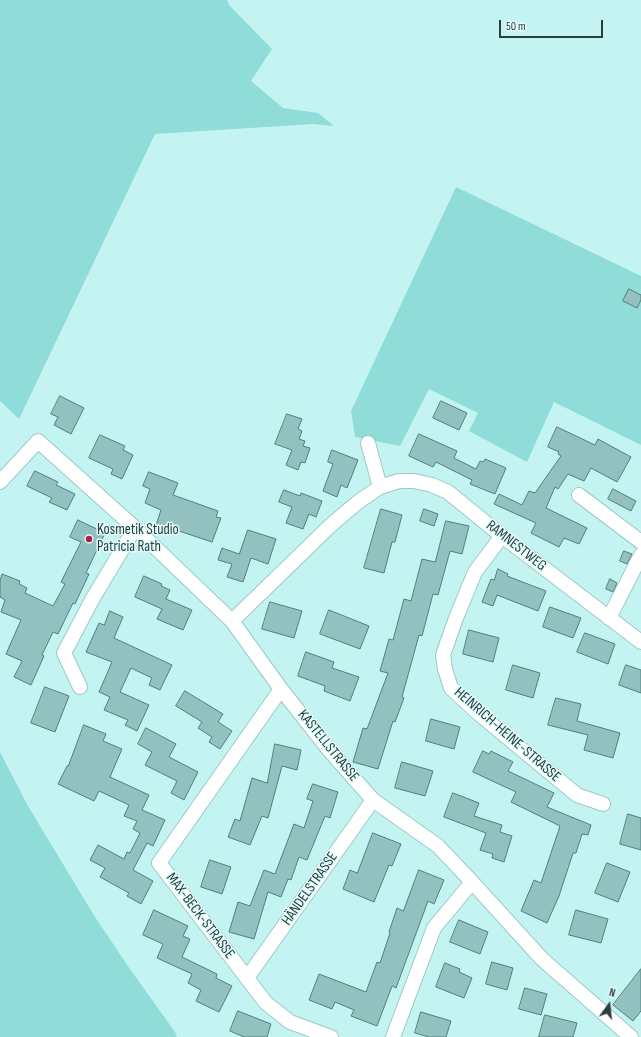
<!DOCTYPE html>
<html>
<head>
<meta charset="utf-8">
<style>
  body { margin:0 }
  #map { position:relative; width:641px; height:1037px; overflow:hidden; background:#c4f4f1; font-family:"Sofia Sans Condensed",sans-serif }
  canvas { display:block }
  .north { position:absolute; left:589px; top:985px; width:40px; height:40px; -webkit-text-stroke:3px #e1fdfb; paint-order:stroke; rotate:15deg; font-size:11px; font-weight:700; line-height:16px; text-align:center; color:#2b3e3d }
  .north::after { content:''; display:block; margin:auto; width:14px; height:18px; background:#2b3e3d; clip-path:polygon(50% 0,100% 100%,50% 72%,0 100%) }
  .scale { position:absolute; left:499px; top:20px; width:104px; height:18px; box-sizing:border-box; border:2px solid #2b3e3d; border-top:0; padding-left:5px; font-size:12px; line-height:14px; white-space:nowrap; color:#2b3e3d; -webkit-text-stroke:3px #e1fdfb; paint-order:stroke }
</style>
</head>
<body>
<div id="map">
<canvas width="641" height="1037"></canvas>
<div class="north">N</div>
<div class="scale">50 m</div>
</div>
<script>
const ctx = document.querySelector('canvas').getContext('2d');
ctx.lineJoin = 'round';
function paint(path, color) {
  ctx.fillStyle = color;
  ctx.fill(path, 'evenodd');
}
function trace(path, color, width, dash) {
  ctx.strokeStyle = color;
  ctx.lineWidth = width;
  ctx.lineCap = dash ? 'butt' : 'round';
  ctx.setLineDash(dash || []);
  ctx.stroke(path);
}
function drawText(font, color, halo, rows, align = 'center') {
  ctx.font = font + ' "Sofia Sans Condensed",sans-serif';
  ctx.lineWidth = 3;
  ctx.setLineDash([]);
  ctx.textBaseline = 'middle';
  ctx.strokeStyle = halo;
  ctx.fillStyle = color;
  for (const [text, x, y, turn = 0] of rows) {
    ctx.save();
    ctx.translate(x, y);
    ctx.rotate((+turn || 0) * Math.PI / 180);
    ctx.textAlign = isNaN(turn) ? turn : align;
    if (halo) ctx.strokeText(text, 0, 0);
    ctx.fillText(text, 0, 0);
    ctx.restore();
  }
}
const green = new Path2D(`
  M0 0H227L229 5 272 49 251 81 283 108 318 113 334 126 313 124 155 134 19 419 0 401Z
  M456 187 641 276V445L554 402 527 462 469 431 478 413 429 389 400 446 355 437 351 411Z
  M0 752 28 806 95 917 130 969 175 1032 177 1037H0Z`);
const building = new Path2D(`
  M629 289 641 295V300L637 308 623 301Z
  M60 396 84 408 71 434 54 425 58 417 51 414Z
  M441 401 467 413 459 430 433 418Z
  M287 414 302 419 298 429 302 431 299 439 305 441 303 446 310 448 305 463 301 462 298 470 286 465 292 450 275 444Z
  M557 427 595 445 598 439 631 457 617 482 591 468 584 481 568 474 558 489 555 487 546 508 587 528 579 544 564 538 559 547 531 533 536 523 494 504 499 494 522 505 529 491 535 493 561 456 558 454 559 452 548 447Z
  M419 434 457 451 454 458 476 469 480 461 483 462 485 459 506 468 495 494 470 484 472 480 436 462 433 467 409 456Z
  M100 435 125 446 123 450 133 455 122 479 111 474 113 469 89 458Z
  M332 450 358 460 347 488 341 485 337 497 323 491 333 464 328 462Z
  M35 471 58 482 56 485 75 494 67 510 49 502 52 498 27 486Z
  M149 472 178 483 173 495 218 511 216 517 221 518 212 542 173 529 172 531 156 525 161 510 145 503 150 489 143 486Z
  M613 489 636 501 631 511 608 499Z
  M284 490 300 496 301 493 322 501 316 517 309 514 303 529 286 523 292 507 279 502Z
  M381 509 402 515 395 542H392L384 573 364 568Z
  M424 509 438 514 434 526 420 521Z
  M78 520 105 533 86 573 89 574 75 604 73 603 58 634 53 632 42 655 44 656 31 685 14 677 22 661 6 654 21 620 1 612 5 600 0 597V581L2 574 20 581 19 584 27 588 25 593 53 606 65 584 61 582 81 542 70 537Z
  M446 521 469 526 462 554 450 551 438 595 433 594 422 636 419 635 402 697 404 698 395 722 393 721 378 769 353 762 363 728 367 729 388 673 380 671 389 639 393 640 404 599 411 601 422 559 435 562Z
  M248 530 276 539 268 564 251 558 243 582 227 577 232 564 218 560 222 548 239 554Z
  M624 551 632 554 627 564 620 561Z
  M498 569 508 574 507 576 546 591 538 611 497 595 493 606 482 602 491 579 494 580Z
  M144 576 162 584 161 586 170 590 166 599 192 610 183 630 157 619 162 609 135 597Z
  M610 579 617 583 613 592 606 589Z
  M270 602 302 611 294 638 262 629Z
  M550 607 581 618 573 638 543 627Z
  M329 610 369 626 360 649 320 634Z
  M110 611 123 617 114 638 172 665 160 690 149 685 152 678 131 668 120 692 149 705 137 731 125 725 128 720 104 710 110 697 99 692 112 662 86 652 99 623 104 625Z
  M469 630 499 638 493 662 463 654Z
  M585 633 615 644 608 664 577 652Z
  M306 652 334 662 332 668 359 677 350 701 324 691 325 686 298 676Z
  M513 665 540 673 533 698 506 690Z
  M626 665 641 670V693L619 685Z
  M45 687 69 696 55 732 31 723Z
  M185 691 223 714 218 722 232 731 220 749 209 742 212 737 198 728 202 722 176 706Z
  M556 698 581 704 577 721 620 733 613 758 584 750 588 735 548 725Z
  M431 719 460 727 454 749 426 741Z
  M84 725 106 734 103 741 122 749 110 777 149 795 142 810 165 820 153 846 147 843 133 870 153 881 141 904 127 896 129 893 100 877 105 868 90 860 98 845 124 859 127 852 130 853 140 833 133 829 137 821 124 816 129 805 99 791 94 801 58 784 67 766H68Z
  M146 728 176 744 169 757 198 772 184 800 171 793 177 781 145 765 152 752 138 744Z
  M275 744 301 750 297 770 282 766 268 818 262 816 250 845 228 837 235 819 240 821 252 778 267 783Z
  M483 751 489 754 491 751 513 762 508 771 554 793 547 807 591 825 588 835 582 834 576 853H573L559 896 547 923 521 911 534 880 541 883 560 826 511 802 516 792 473 772Z
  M402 762 433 771 425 796 395 788Z
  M313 784 338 792 330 818 325 816 307 860 299 857 291 880 288 879 281 897 268 892 254 939 229 932 238 902 250 906 264 870 275 874 294 824 304 828 313 801 307 799Z
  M453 793 479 803 474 816 502 825 500 832 512 836 504 862 492 858 493 854 480 850 486 833 444 817Z
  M628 814 641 818V850L620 844Z
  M373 833 401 844 392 866 389 865 374 902 343 889 350 870 357 873Z
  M210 860 231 867 222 894 201 887Z
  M607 863 630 872 618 902 595 893Z
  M419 870 444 880 434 904 428 901 396 988 392 986 377 1026 351 1016 354 1010 335 1002 332 1009 309 1000 319 974 366 992 377 962 380 963 390 933 389 932 397 908 403 911Z
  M154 910 188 926 183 936 190 939 182 957 217 974 216 978 232 986 219 1012 196 1001 201 990 188 983 192 974 157 958 163 944 143 935Z
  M576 910 608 919 601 943 569 935Z
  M459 920 488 932 480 954 450 942Z
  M492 962 513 968 507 990 486 984Z
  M445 963 460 969 459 972 472 978 464 998 436 987Z
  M641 969V1011L633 1021 613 1005Z
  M525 988 547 994 541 1015 519 1009Z
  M238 1011 271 1024 267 1037H244L230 1031Z
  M421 1012 451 1021 446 1037H429L415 1033Z
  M545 1015 577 1023 573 1037H539Z`);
const minor = new Path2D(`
  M368 443 380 487
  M0 482 38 441 135 528 232 621 281 689 329 750 373 800 438 846 472 882 542 959 631 1037
  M579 495 641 542
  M502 536 475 572 456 618 443 655 445 669 451 688 478 713 577 795 603 804
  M609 618 641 555
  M232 621 331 525 358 502 380 487 399 481H414L432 485 448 492 502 536 641 642
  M80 687 64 653 93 598 135 528
  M281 689 159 863 266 1003 290 1022 331 1037
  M247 978 373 800
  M393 1037 434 928 472 882`);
const markers = [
  [89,539,4,"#b11e48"]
];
const poiNames = [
  ["Kosmetik Studio",97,530],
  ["Patricia Rath",97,547]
];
const streetNames = [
  ["RAMNESTWEG",516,546,38],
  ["HEINRICH-HEINE-STRASSE",507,735,41],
  ["KASTELLSTRASSE",328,746,51],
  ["HÄNDELSTRASSE",310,889,-55],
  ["MAX-BECK-STRASSE",200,916,53]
];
paint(green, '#90dcd8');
paint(building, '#92c1bf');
trace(building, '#527f7d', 1);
trace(minor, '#9bcac7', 16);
trace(minor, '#fff', 14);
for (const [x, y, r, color] of markers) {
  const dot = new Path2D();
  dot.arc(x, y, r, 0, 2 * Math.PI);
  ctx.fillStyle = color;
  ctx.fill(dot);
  trace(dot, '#e1fdfb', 1.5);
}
drawText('15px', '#2b3e3d', '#e1fdfb', poiNames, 'left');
drawText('15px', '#2b3e3d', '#e1fdfb', streetNames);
</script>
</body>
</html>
